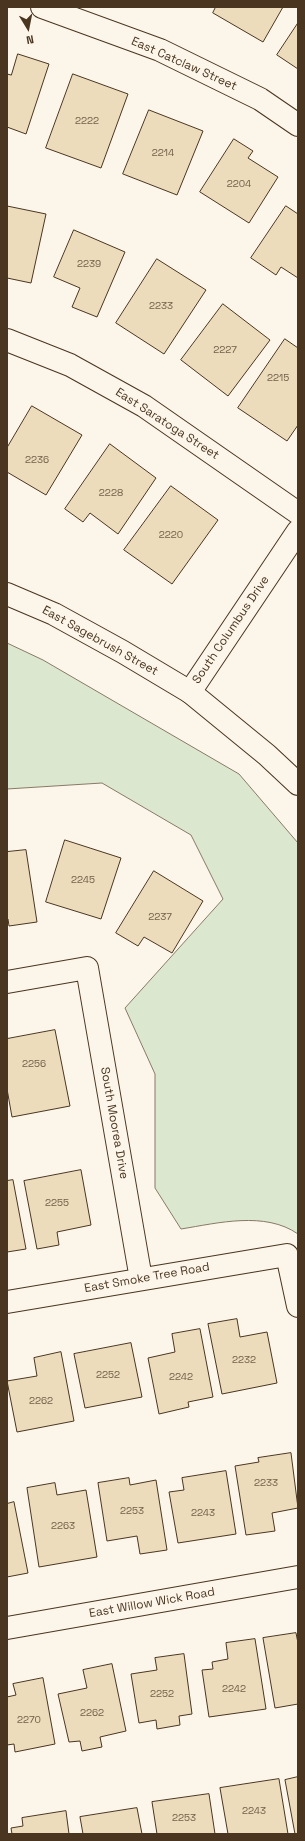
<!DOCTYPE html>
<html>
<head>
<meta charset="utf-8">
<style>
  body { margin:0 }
  #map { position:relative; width:305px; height:1841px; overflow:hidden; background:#fbf6e9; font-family:"Space Grotesk",sans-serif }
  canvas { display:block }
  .frame { position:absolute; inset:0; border:8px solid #4a3520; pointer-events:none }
  .north { position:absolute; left:8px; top:8px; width:40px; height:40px; -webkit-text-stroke:3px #fbf6e9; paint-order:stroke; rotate:170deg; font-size:11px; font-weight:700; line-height:16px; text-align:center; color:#4a3520 }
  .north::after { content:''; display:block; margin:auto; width:14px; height:18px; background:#4a3520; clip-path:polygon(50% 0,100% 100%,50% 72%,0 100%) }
</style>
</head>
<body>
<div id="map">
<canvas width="305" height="1841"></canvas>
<div class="frame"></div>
<div class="north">N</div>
</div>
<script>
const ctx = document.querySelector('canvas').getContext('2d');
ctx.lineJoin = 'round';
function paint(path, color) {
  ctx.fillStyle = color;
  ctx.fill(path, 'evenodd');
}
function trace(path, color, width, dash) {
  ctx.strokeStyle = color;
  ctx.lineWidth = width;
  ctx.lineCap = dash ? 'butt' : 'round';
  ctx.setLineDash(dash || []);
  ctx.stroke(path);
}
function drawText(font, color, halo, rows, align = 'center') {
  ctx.font = font + ' "Space Grotesk",sans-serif';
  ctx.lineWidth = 3;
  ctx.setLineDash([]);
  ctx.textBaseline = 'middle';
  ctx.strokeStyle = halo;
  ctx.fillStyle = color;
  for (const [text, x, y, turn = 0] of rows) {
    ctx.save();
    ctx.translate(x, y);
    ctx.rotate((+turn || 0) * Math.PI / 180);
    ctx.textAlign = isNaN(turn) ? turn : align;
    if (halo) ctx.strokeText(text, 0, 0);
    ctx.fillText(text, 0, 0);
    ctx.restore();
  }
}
const green = new Path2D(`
  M7 643 43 660 239 774 298 843V1234C265 1211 218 1223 181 1229L155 1188V1074L125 1008 223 899 191 835 102 783 7 789Z`);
const building = new Path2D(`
  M216 7H283L263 42 213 13Z
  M298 23V69L277 55Z
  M18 54 49 64 26 134 7 127V74L11 75Z
  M73 74 128 94 101 168 46 148Z
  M149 110 203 131 177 195 123 174Z
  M234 139 253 151 248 158 278 177 249 223 200 192Z
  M7 206 46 214 31 283 7 278Z
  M286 206 298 214V278L281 267 276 275 251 258Z
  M74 230 125 252 97 317 72 307 80 288 54 277Z
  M157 259 206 290 164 354 116 323Z
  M223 304 270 340 228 396 181 360Z
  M285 339 298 348V425L287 441 238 408Z
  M32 406 82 435 46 495 7 472V448Z
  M110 444 156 478 118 534 90 513 83 522 65 509Z
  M171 486 218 520 172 584 124 550Z
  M65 840 121 858 101 919 46 902Z
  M26 850 37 922 9 926 8 919H7V852Z
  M154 871 203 901 172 953 144 937 138 946 116 933Z
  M55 1030 70 1106 12 1117 7 1089V1039Z
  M81 1170 91 1225 57 1232 59 1245 37 1249 24 1181Z
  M13 1180 26 1249 7 1252V1181Z
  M237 1319 240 1337 267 1332 277 1383 222 1394 208 1324Z
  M200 1329 213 1397 188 1402 189 1407 159 1414 148 1358 175 1352 172 1334Z
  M131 1343 142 1397 85 1408 74 1354Z
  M61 1352 74 1421 17 1432 7 1381 37 1376 34 1358Z
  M291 1453 298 1508 272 1513 275 1531 246 1535 235 1466 259 1462 258 1458Z
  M226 1471 236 1534 178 1543 169 1492 184 1490 182 1478Z
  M129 1478 130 1485 156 1480 167 1550 140 1554 137 1536 107 1541 98 1483Z
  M55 1483 57 1495 86 1490 97 1557 39 1567 27 1488Z
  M14 1502 28 1573 7 1577V1504Z
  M296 1633 298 1643V1704L275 1708 263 1638Z
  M255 1639 266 1709 209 1717 202 1670 213 1669 212 1662 228 1659 226 1643Z
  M184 1654 192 1714 179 1716 180 1725 157 1729 156 1720 139 1723 131 1674 157 1670 155 1658Z
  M112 1664 126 1731 100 1737 102 1747 82 1751 80 1741 69 1742 58 1694 87 1688 83 1670Z
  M43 1678 55 1744 15 1752 14 1744 7 1745V1697L16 1695 13 1684Z
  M298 1777V1834H295L285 1780Z
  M279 1779 288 1834H228L220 1788Z
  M209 1794 215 1834H157L152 1802Z
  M137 1808 142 1834H83L80 1817Z
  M66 1811 69 1834H12L11 1828 23 1826 22 1818Z`);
const street = new Path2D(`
  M42 7 160 50 260 99 298 125
  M7 340 70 365 144 406 298 513
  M190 692 298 531
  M7 982 87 968 141 1279
  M7 1302 287 1255 298 1306
  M7 1628 298 1577`);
const secondary = new Path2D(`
  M7 594 54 614 123 652 190 692 267 755 298 784`);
const numberNames = [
  ["2222",87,121],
  ["2214",163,153],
  ["2204",239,184],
  ["2239",89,264],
  ["2233",161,306],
  ["2227",225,350],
  ["2215",278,378],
  ["2236",37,460],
  ["2228",111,493],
  ["2220",171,535],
  ["2245",83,880],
  ["2237",160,917],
  ["2256",34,1064],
  ["2255",57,1203],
  ["2232",244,1360],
  ["2252",108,1375],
  ["2242",181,1377],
  ["2262",41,1401],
  ["2233",266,1483],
  ["2253",132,1511],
  ["2243",203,1513],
  ["2263",63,1526],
  ["2242",234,1689],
  ["2252",162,1694],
  ["2262",92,1713],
  ["2270",29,1720],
  ["2243",254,1811],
  ["2253",184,1818]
];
const streetNames = [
  ["East Catclaw Street",184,64,24],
  ["East Saratoga Street",167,424,33],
  ["South Columbus Drive",231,630,-56],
  ["East Sagebrush Street",100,641,29],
  ["South Moorea Drive",114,1123,80],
  ["East Smoke Tree Road",147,1278,-10],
  ["East Willow Wick Road",152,1603,-10]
];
paint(green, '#dce7d0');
trace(green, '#887966', 1);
paint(building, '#ecdcbc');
trace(building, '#4a3520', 1);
trace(street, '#4a3520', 24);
trace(secondary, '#4a3520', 24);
trace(street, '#fbf6e9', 22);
trace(secondary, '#fbf6e9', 22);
drawText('10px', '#725f47', null, numberNames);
drawText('12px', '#4a3520', '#fbf6e9', streetNames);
</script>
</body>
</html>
